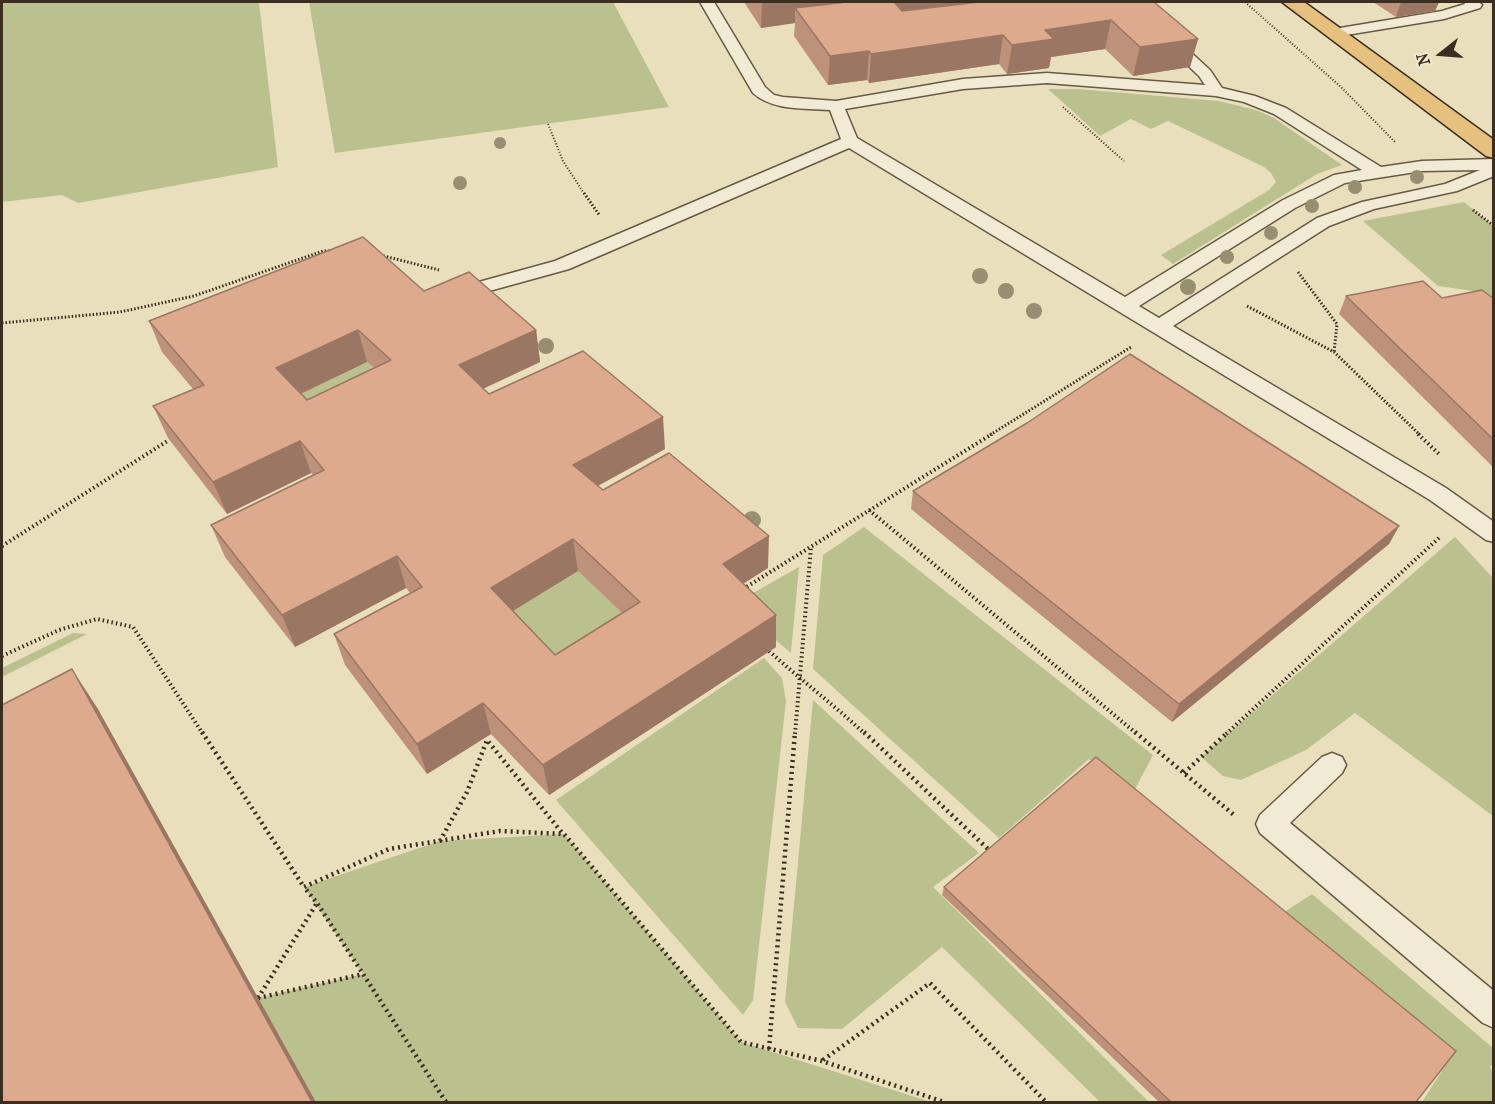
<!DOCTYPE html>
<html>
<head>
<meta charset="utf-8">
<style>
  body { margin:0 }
  #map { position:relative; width:1495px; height:1104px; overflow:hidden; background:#eadfbd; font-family:"IM FELL French Canon",serif }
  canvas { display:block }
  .frame { position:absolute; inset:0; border:3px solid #3b2d1f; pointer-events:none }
  .north { position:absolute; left:1411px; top:24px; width:60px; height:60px; -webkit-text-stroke:4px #f1ead4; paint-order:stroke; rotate:253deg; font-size:16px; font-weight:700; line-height:24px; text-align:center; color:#3b2d1f }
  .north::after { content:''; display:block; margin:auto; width:21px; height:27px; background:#3b2d1f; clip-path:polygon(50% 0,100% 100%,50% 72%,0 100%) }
</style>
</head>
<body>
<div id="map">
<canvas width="1495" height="1104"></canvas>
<div class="frame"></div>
<div class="north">N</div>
</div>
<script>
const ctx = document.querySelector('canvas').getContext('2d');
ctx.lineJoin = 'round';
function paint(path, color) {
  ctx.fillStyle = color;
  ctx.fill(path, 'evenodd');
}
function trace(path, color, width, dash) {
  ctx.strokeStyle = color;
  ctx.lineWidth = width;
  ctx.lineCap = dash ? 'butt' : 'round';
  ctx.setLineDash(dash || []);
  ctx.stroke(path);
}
const green = new Path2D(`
  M2 2H259L278 167 78 203 62 195 2 202Z
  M309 2H613L669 107 335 153Z
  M1048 89H1078L1219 101 1256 110 1274 118 1342 165 1317 174 1173 264 1161 255 1269 190 1276 182 1271 173 1264 167 1168 121 1151 129 1131 119 1100 136Z
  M1464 202 1493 226V304L1480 292 1438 286 1363 221Z
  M367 362 399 392 318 432 287 400Z
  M864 527 1153 755 1133 793 1089 759 999 838 813 669 823 555Z
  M1455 537 1493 578V816L1355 713 1306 750 1241 780 1223 776 1201 757Z
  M799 567 791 653 753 621V593Z
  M578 571 643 633 560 687 498 620Z
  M73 633 87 634 2 677V668Z
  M764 658 782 678 786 701 753 1000 743 1015 556 800Z
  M813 700 979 853 933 887 1149 1102H1100L942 947 842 1029 798 1028 785 1002Z
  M564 834 741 1042 931 1102H316L258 998 363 974 304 887 440 841Z
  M1312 894 1493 1048V1065L1490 1066 1493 1075V1102H1422L1450 1058 1283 913Z`);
const pathFar3 = new Path2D(`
  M1245 2 1341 87 1395 142
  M1063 107 1124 161
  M548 124 563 161 585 195`);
const pathFar2 = new Path2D(`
  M584 193 600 216
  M1473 210 1494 226
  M380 255 439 270
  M1298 272 1337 324 1334 352
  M1247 306 1334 352 1420 435
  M2 323 120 312 194 296 323 251H330
  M990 435 1131 347`);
const pathFar1 = new Path2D(`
  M1418 434 1439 454
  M869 510 1137 734
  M2 546 169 440
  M743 589 992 434
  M769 651C801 680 834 705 865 734
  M2 656 59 630 97 619 133 627 203 734
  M795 734 811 547
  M1226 734 1441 536`);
const path = new Path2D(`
  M202 732 304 887
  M864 732 990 851
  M1135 732 1234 815
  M1184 773 1228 732
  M440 841 467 792 487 740 563 834
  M258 998 317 903
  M258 998 363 974
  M769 1049 795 732
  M823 1060 930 983 1046 1102
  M446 1102 317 903 304 887 389 849 500 831 564 834 741 1042 822 1061 944 1102`);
const lane = new Path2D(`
  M700 2H714L765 87 774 95 783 97 836 101 963 79 1047 73 1205 85 1199 76 1162 41 1160 38 1167 34 1172 35 1210 70 1222 88 1255 96 1286 108 1381 167 1422 161 1494 159V176L1457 191 1374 209 1329 226 1173 326 1446 488 1494 522V542L1486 540 1430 500 849 148 569 269 453 301 446 299 443 295 446 291 555 261 841 139 830 110C804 108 773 111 753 93ZM1047 83 1216 96 1244 102 1274 114 1362 170 1334 175 1283 200 1125 297 857 138 845 109 963 89ZM1480 170 1445 184 1362 202 1317 218 1159 318 1139 306 1295 208 1345 183 1422 171Z
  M1464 2H1479L1482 5 1480 8 1444 19 1334 37 1327 33 1334 29 1442 11 1465 4Z
  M1332 753 1342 757 1346 765 1342 773 1290 823 1494 991V1028L1483 1023 1260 833 1256 824 1260 815 1322 757Z`);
const primary = new Path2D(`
  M1282 2H1304L1494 140V158L1486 156Z`);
const trees = [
  [500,143,6],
  [1417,177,7],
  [460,183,7],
  [1355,187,7],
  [1312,206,7],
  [1271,233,7],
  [1227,257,7],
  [980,276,8],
  [1188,287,8],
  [1006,291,8],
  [1034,311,8],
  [546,346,8],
  [752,520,9]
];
const wall = new Path2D(`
  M744 2H1154L1198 39 1190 67 1133 76 1105 49 1051 57 1049 68 1007 74 999 64 869 83 867 80 828 85 794 36 795 23 761 28Z
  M1373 2H1439L1435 11 1396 17Z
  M1346 296 1494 299V468L1339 314Z
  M149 321 536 330 540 362 483 389 489 394 665 449 598 486 603 490 768 568 743 583 776 615V647L549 795 491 734 427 774 345 665 334 634 410 593 406 588 295 647 225 557 211 525 313 475 311 473 227 514 168 438 153 406 193 389 162 352ZM367 362 374 368 307 400 301 394ZM578 571 622 613 555 655 513 611Z
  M913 491 1399 526 1389 544 1172 722 911 509Z
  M944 887 1416 1102H1159L942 895Z`);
const shadedWall = new Path2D(`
  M762 2H858L795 8V23L761 28Z
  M884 2H1002L883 18Z
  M1401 2H1439L1435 11 1396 17Z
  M1111 20 1105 49 1051 57 1049 68 1007 74 1012 45 1045 30Z
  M1003 35 999 64 869 83 871 54Z
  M1198 39 1190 67 1133 76 1140 47Z
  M869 51 867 80 828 85 830 56Z
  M358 330 367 362 287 400 276 368Z
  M536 330 540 362 465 397 459 365Z
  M663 417 665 449 577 497 573 465Z
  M300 441 311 473 227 514 213 482Z
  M1399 526 1389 544 1172 722 1179 704Z
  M769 536 768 568 724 596 723 564Z
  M573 539 578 571 498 620 491 588Z
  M397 556 406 588 295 647 282 615Z
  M776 615V647L549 795 543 765Z
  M72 669 98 709 316 1102H312Z
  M483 703 491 734 427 774 417 744Z`);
const building = new Path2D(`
  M847 2H894L902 11 979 2H1154L1198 39 1140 47 1111 20 1045 30 1054 39 1012 45 1003 35 871 54 869 51 830 56 795 8Z
  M363 237 424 291 469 272 536 330 459 365 489 394 583 351 663 417 573 465 603 490 669 453 769 536 723 564 776 615 543 765 483 703 417 744 334 634 422 587 397 556 282 615 211 525 324 470 300 441 213 482 153 406 204 385 149 321ZM358 330 391 360 307 400 276 368ZM573 539 640 602 555 655 491 588Z
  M1423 281 1442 298 1482 290 1494 299V440L1346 296Z
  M1130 354 1399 526 1179 704 913 491 1027 423Z
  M72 669 312 1102H2V705Z
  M1096 757 1456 1051 1416 1102H1171L944 887Z`);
paint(green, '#bbc18e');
trace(lane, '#675a46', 3);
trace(primary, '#3b2d1f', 3);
trace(pathFar3, '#3b2d1f', 2, [1, 2]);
trace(pathFar2, '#3b2d1f', 3, [1.5, 2]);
trace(pathFar1, '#3b2d1f', 4, [1.5, 3]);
trace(path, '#3b2d1f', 4.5, [2, 4]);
paint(lane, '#f1ead4');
paint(primary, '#e5c07e');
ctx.fillStyle = '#988e72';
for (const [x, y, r] of trees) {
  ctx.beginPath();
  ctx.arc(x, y, r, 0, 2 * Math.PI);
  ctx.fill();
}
paint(wall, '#be927a');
paint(shadedWall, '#9b7763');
paint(building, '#ddaa8e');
trace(building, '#9b7763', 1.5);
</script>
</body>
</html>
